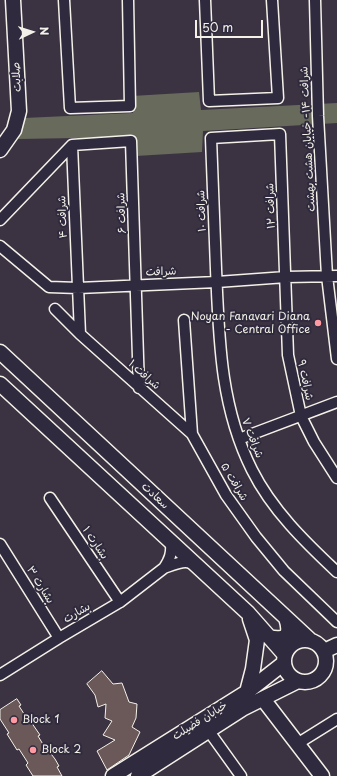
<!DOCTYPE html>
<html>
<head>
<meta charset="utf-8">
<style>
  body { margin:0 }
  #map { position:relative; width:337px; height:776px; overflow:hidden; background:#3b3342; font-family:"Playpen Sans",sans-serif }
  canvas { display:block }
  .north { position:absolute; left:12px; top:12px; width:40px; height:40px; -webkit-text-stroke:3px #2f2a3d; paint-order:stroke; rotate:86deg; font-size:11px; font-weight:700; line-height:16px; text-align:center; color:#f4f1e8 }
  .north::after { content:''; display:block; margin:auto; width:14px; height:18px; background:#f4f1e8; clip-path:polygon(50% 0,100% 100%,50% 72%,0 100%) }
  .scale { position:absolute; left:195px; top:20px; width:68px; height:18px; box-sizing:border-box; border:2px solid #f4f1e8; border-top:0; padding-left:5px; font-size:12px; line-height:14px; white-space:nowrap; color:#f4f1e8; -webkit-text-stroke:3px #2f2a3d; paint-order:stroke }
</style>
</head>
<body>
<div id="map">
<canvas width="337" height="776"></canvas>
<div class="north">N</div>
<div class="scale">50 m</div>
</div>
<script>
const ctx = document.querySelector('canvas').getContext('2d');
ctx.lineJoin = 'round';
function paint(path, color) {
  ctx.fillStyle = color;
  ctx.fill(path, 'evenodd');
}
function trace(path, color, width, dash) {
  ctx.strokeStyle = color;
  ctx.lineWidth = width;
  ctx.lineCap = dash ? 'butt' : 'round';
  ctx.setLineDash(dash || []);
  ctx.stroke(path);
}
function drawText(font, color, halo, rows, align = 'center') {
  ctx.font = font + ' "Playpen Sans","Playpen Sans Arabic",sans-serif';
  ctx.lineWidth = 4;
  ctx.setLineDash([]);
  ctx.textBaseline = 'middle';
  ctx.strokeStyle = halo;
  ctx.fillStyle = color;
  for (const [text, x, y, turn = 0] of rows) {
    ctx.save();
    ctx.translate(x, y);
    ctx.rotate((+turn || 0) * Math.PI / 180);
    ctx.textAlign = isNaN(turn) ? turn : align;
    if (halo) ctx.strokeText(text, 0, 0);
    ctx.fillText(text, 0, 0);
    ctx.restore();
  }
}
const green = new Path2D(`
  M199 92 201 110 337 103V123L203 131 202 152 136 156 133 137 18 139 24 118 133 113 132 96Z`);
const building = new Path2D(`
  M102 671 113 684 122 683 129 702 137 704 136 718 132 727 140 732 129 755 107 770 97 751 115 740 103 735 112 721 105 718 106 704 98 707 95 695 87 684Z
  M17 699 21 705 19 706 28 720 29 719 40 735 38 736 47 751 48 750 55 759 59 766 57 767 62 776H33L26 765 28 763 19 749 17 750 7 734 9 733 0 719V710Z`);
const street = new Path2D(`
  M64 0 70 108 130 106 128 0
  M205 0 209 101 278 98 272 0
  M315 0 318 116 327 276 337 359
  M72 145 131 141 139 388
  M72 145 80 334
  M0 220 72 145
  M0 246 49 287 78 288 217 282 286 277 337 276
  M55 309 80 334 192 434
  M184 320 192 434 226 495 256 537 284 571 337 622
  M239 439 337 402
  M337 478 314 442 301 416 288 355 280 134 211 138C213 182 214 225 216 269 219 339 220 406 252 470 272 510 305 542 337 572
  M50 498 120 602
  M171 542C172 553 170 559 164 568 173 565 186 558 195 565
  M0 544 59 638
  M0 675 59 638 120 602 164 568
  M208 730 241 776
  M297 744 337 719`);
const secondary = new Path2D(`
  M0 150 14 130 19 111 13 0
  M0 352 310 640
  M0 384 248 613 285 655
  M269 637C286 641 292 635 286 618
  M284 661a21 21 0 1 1 42 0a21 21 0 1 1-42 0Z
  M324 651 337 645
  M247 692 253 669 257 640 250 619
  M263 699 322 776
  M113 776 247 692 284 663
  M138 776 242 709 298 681`);
const markers = [
  [318,323,4,"#ff9aa2"],
  [14,720,4,"#ff9aa2"],
  [33,750,4,"#ff9aa2"]
];
const streetNames = [
  ["صلابت",17,77,-93],
  ["شرافت ۱۴- خیابان هشت بهشت",308,139,-93],
  ["شرافت ۱۲",271,206,-92],
  ["شرافت ۱۰",202,211,-92],
  ["شرافت ۶",122,213,-92],
  ["شرافت ۴",63,217,-92],
  ["شرافت",161,272,-2],
  ["شرافت ۱",144,375,42],
  ["شرافت ۹",305,380,78],
  ["شرافت ۷",252,438,69],
  ["شرافت ۵",234,482,59],
  ["سعادت",155,496,43],
  ["بشارت ۱",95,543,56],
  ["بشارت ۳",40,585,58],
  ["بشارت",77,613,-30],
  ["خیابان فضیلت",200,721,-32]
];
const poiNames = [
  ["Noyan Fanavari Diana",310,317,"right"],
  ["- Central Office",310,330,"right"],
  ["Block 1",22,720],
  ["Block 2",41,750]
];
paint(green, '#686a5c');
paint(building, '#6a5958');
trace(building, '#f4f1e8', 1);
trace(street, '#f4f1e8', 13);
trace(secondary, '#f4f1e8', 17);
trace(street, '#2f2a3d', 10);
trace(secondary, '#2f2a3d', 14);
for (const [x, y, r, color] of markers) {
  const dot = new Path2D();
  dot.arc(x, y, r, 0, 2 * Math.PI);
  ctx.fillStyle = color;
  ctx.fill(dot);
  trace(dot, '#2f2a3d', 1.5);
}
drawText('11px', '#f4f1e8', '#2f2a3d', streetNames);
drawText('11px', '#f4f1e8', '#2f2a3d', poiNames, 'left');
</script>
</body>
</html>
